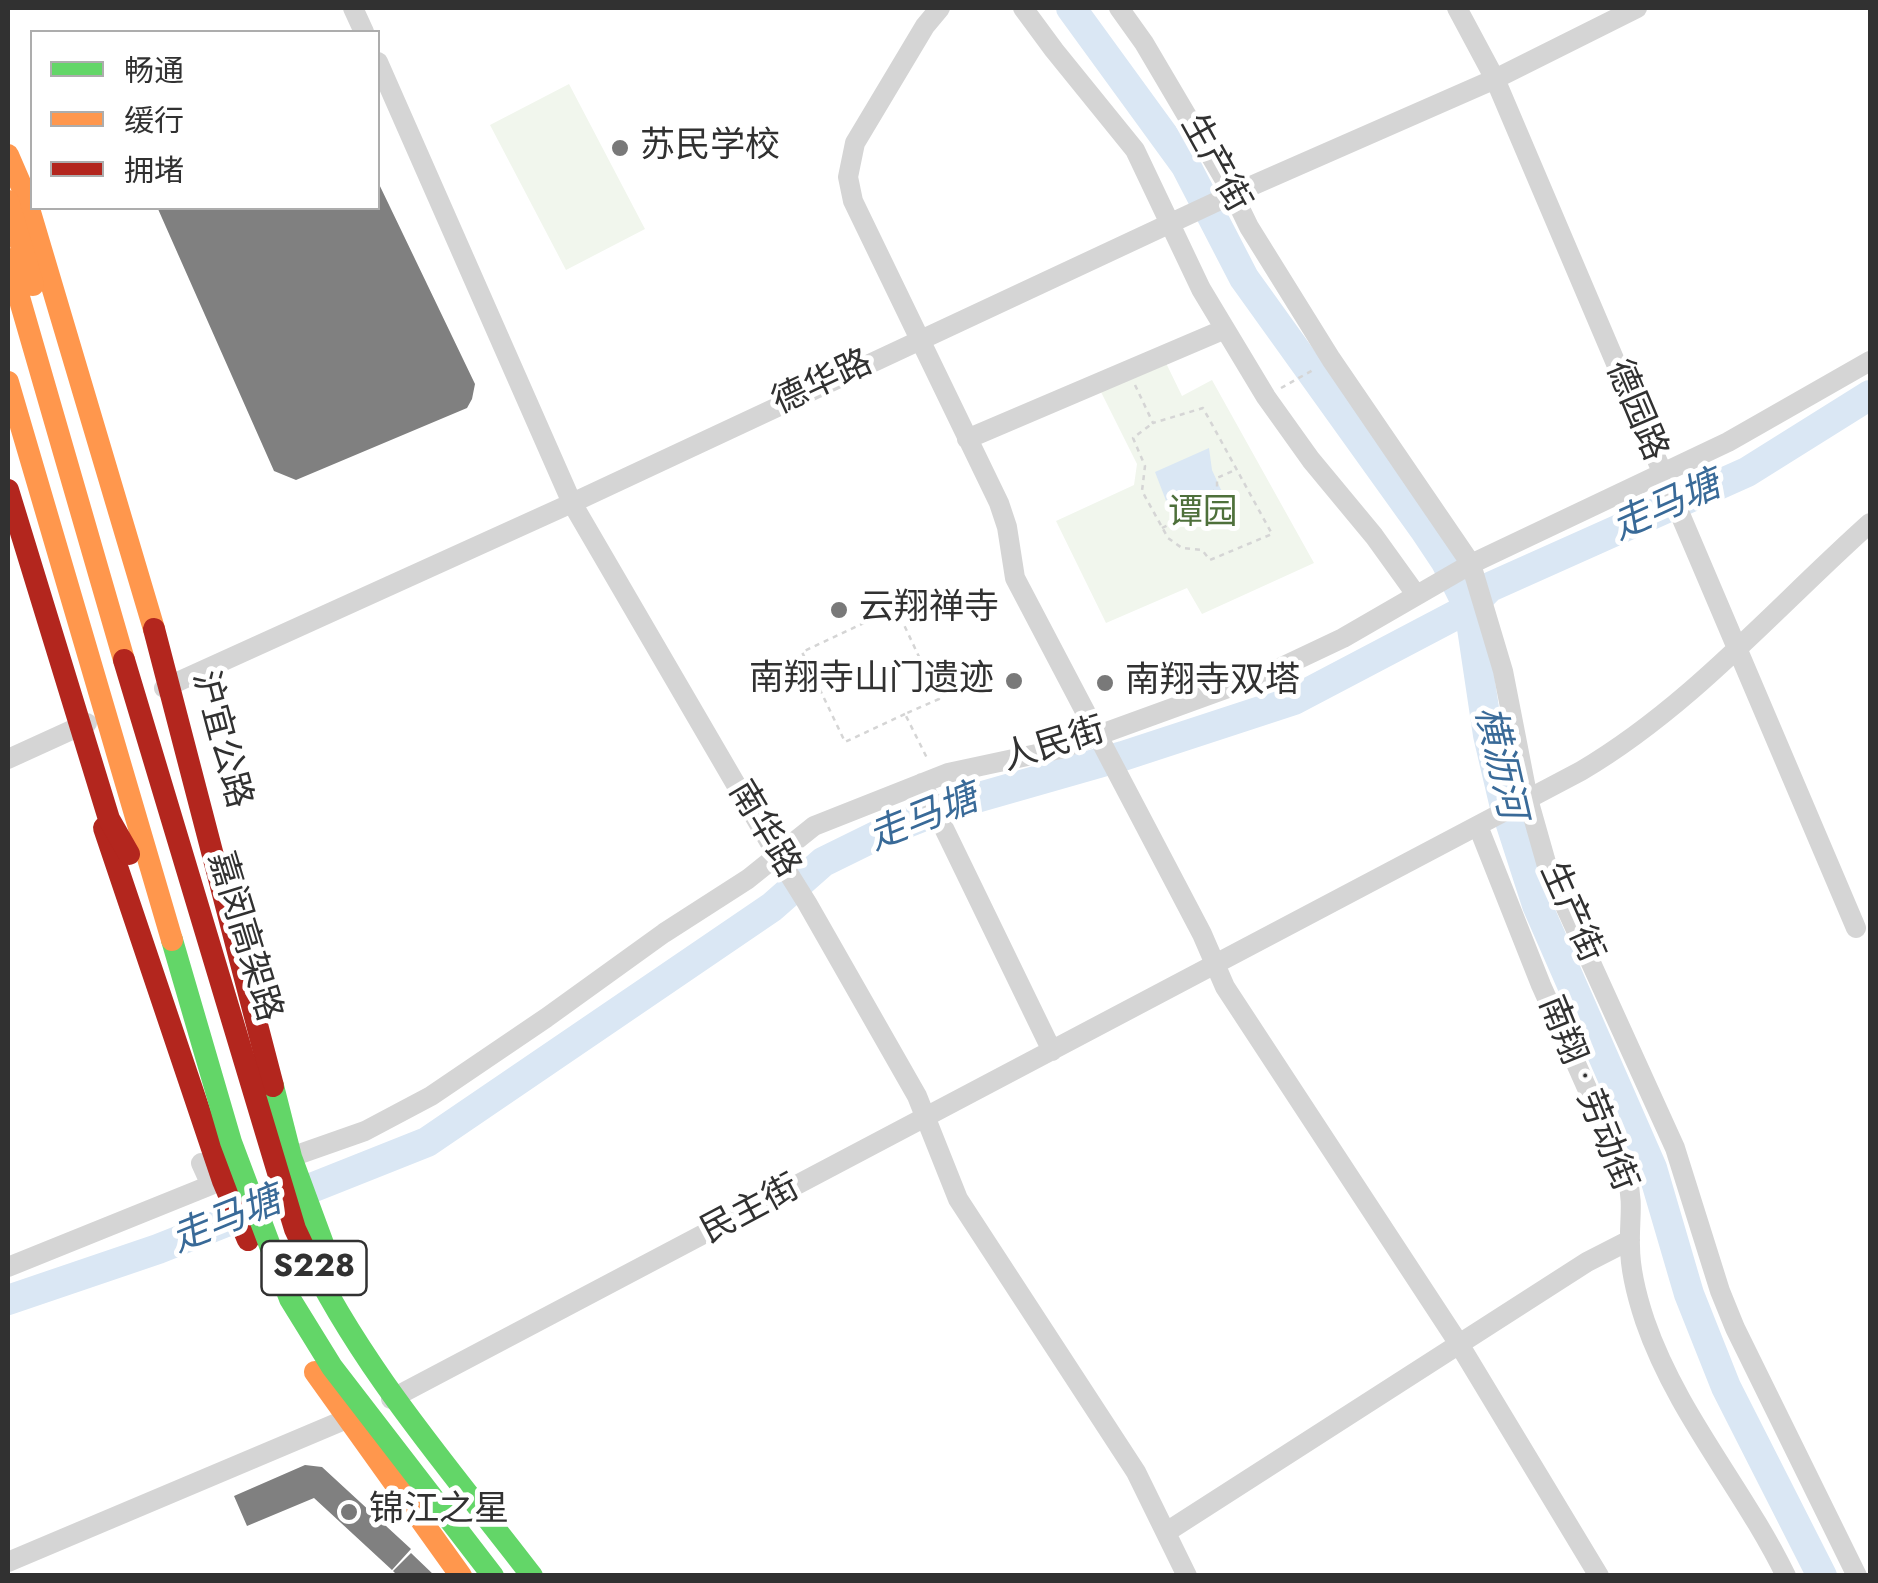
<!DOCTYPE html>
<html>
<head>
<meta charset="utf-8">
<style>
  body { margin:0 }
  #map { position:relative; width:1878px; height:1583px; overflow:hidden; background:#fff; font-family:Jost,"Noto Sans SC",sans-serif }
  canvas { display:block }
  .frame { position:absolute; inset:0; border:10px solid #313131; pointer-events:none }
  .legend { position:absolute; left:30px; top:30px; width:350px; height:180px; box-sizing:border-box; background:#fff; border:2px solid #adadad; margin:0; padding:12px 18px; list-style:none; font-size:30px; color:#313131 }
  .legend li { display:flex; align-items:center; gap:20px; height:50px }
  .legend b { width:50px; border:2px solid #adadad }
</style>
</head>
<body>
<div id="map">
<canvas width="1878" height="1583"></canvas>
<div class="frame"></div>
<ul class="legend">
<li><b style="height:12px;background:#63d668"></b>畅通</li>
<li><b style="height:12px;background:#ff974d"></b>缓行</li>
<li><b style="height:12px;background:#b3261e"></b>拥堵</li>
</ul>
</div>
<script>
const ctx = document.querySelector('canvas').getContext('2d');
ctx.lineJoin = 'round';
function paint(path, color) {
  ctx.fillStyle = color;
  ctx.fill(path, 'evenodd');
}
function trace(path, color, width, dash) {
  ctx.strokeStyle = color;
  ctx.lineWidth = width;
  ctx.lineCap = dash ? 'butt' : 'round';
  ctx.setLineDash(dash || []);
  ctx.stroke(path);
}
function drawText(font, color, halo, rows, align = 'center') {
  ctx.font = font + ' Jost,"Noto Sans SC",sans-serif';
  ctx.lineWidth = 10;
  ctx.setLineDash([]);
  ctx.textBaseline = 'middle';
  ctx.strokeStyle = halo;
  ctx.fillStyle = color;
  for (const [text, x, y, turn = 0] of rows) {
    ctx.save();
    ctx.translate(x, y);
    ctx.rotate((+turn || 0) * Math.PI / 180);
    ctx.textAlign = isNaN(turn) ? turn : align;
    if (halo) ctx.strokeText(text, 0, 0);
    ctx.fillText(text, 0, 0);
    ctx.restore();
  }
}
const green = new Path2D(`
  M569 84 645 229 566 270 490 125Z
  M1166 363 1182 396 1212 380 1314 563 1202 614 1187 588 1106 623 1056 521 1134 485 1137 464 1101 392Z`);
const water = new Path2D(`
  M1209 448 1212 470 1222 492 1216 500 1222 510V523L1205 531 1198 518 1183 508 1170 511 1155 472Z`);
const river = new Path2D(`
  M1071 8 1186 166 1244 278 1424 529 1446 562 1469 608 1488 735 1504 803 1537 905 1652 1168 1689 1294 1726 1387 1822 1576
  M8 1300 158 1249 427 1142 772 907 823 862 884 832 955 804 1123 756 1294 700 1469 608 1490 587 1747 472 1870 395`);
const building = new Path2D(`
  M378 182 475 384 472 399 467 408 296 480 274 471 158 209 378 208Z
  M305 1465 322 1467 411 1549 392 1570 314 1498 247 1526 234 1496Z
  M411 1553 435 1576H398L393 1571Z`);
const path = new Path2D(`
  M1135 385 1153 423 1203 408 1272 534 1210 560 1202 550 1182 548 1168 538 1142 491 1145 466 1133 438 1153 423
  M1281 388 1313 370
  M1162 528 1186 516 1217 488V478L1235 470
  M905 714 845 742 802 652 896 608 939 699 905 714 927 758`);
const street = new Path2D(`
  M353 8 364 32
  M940 8 925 26 855 143 848 177 853 201 999 503 1007 527 1015 578 1202 934 1225 987 1459 1344 1599 1576
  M1023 8 1054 50 1135 150 1201 289 1266 397 1311 460 1374 536 1415 593
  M1119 8 1144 43 1233 194 1249 227 1331 359 1471 564 1503 671 1528 799 1547 866 1675 1148 1720 1291 1735 1328 1857 1576
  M1457 8 1495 79 1856 928
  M378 62 572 503 777 855 807 903 917 1096 958 1199 1136 1472 1187 1576
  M967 439 1225 329
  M164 688 572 503 1233 194 1495 79 1637 8
  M8 759 87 723
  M922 783 1052 1051
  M1478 826 1541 985 1627 1178C1634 1202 1629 1222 1630 1246 1630 1272 1637 1297 1645 1321 1677 1414 1743 1488 1786 1576
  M291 1157 365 1131 431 1096 546 1018 664 933 748 879 814 826 948 773 1060 749 1269 673 1343 638 1471 564 1728 442 1870 361
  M8 1267 211 1185 201 1163
  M391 1399 1581 771C1691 706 1775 608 1870 523
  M1168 1531 1587 1262 1630 1240
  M8 1562 356 1415`);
const fast = new Path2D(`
  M273 1086 291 1157 332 1268`);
const slow = new Path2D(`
  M8 155 24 192 154 629
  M315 1372 461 1576`);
const jam = new Path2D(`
  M154 629 273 1086
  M104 828 223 1181 248 1240`);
const fastBridge = new Path2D(`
  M172 940 231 1142 290 1299 332 1367 493 1576
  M303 1246C360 1367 451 1470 532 1576`);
const slowBridge = new Path2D(`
  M8 201 33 285
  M8 259 124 660
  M8 382 172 940`);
const jamBridge = new Path2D(`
  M8 490 109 819 129 854
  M124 660 295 1229 303 1246`);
const markers = [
  [620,148,10,"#797979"],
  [839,610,10,"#797979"],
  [1014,681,10,"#797979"],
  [1105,683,10,"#797979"],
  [349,1512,10,"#797979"]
];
const shields = [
  [314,1268,105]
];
const shieldNames = [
  ["S228",314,1268]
];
const poiNames = [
  ["苏民学校",640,148],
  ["云翔禅寺",859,610],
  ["南翔寺山门遗迹",994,681,"right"],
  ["南翔寺双塔",1125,683],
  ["锦江之星",369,1512]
];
const streetNames = [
  ["生产街",1214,164,61],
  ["德华路",823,384,-25],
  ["德园路",1635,411,67],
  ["沪宜公路",220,740,75],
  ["人民街",1054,746,-17],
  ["南华路",763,830,59],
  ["生产街",1570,913,66],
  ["嘉闵高架路",243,937,73],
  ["南翔 • 劳动街",1586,1094,68],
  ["民主街",751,1211,-28]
];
const parkNames = [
  ["谭园",1203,515]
];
const waterNames = [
  ["走马塘",1667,508,-24],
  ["横沥河",1498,763,77],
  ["走马塘",924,820,-22],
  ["走马塘",227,1222,-22]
];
paint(green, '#f1f6ed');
paint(water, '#dae7f4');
trace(river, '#dae7f4', 30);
paint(building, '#808080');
trace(path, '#d5d5d5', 2.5, [5, 5]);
trace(street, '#d5d5d5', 20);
trace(fast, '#63d668', 22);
trace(slow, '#ff974d', 22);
trace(jam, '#b3261e', 22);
trace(fastBridge, '#63d668', 22);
trace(slowBridge, '#ff974d', 22);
trace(jamBridge, '#b3261e', 22);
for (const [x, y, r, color] of markers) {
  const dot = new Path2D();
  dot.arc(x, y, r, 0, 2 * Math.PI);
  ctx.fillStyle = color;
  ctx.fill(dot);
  trace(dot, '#fff', 4);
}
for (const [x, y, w] of shields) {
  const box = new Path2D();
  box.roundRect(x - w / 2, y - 27, w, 54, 8);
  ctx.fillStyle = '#fff';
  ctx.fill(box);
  trace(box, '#313131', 2.5);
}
drawText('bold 32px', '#313131', null, shieldNames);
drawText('35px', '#313131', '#fff', poiNames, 'left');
drawText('35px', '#313131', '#fff', streetNames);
drawText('35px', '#4e703b', '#fff', parkNames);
drawText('italic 38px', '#396a98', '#fff', waterNames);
</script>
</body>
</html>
